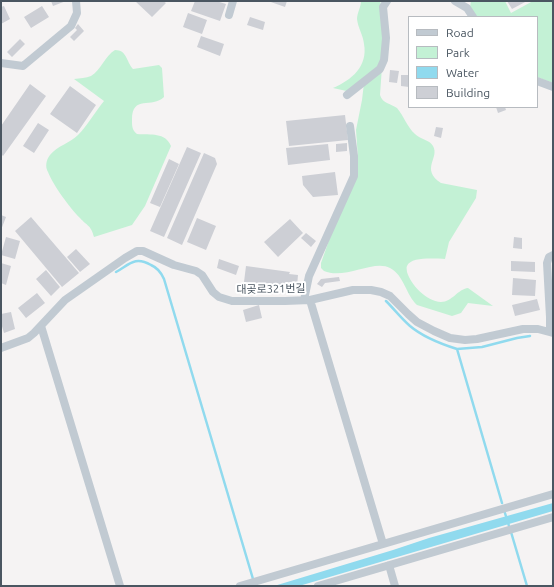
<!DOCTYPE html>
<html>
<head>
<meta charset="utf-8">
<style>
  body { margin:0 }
  #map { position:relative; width:554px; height:587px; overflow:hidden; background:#f5f3f3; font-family:Ubuntu,sans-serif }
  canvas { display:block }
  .frame { position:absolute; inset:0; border:2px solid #4a5661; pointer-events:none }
  .legend { position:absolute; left:408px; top:16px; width:130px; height:92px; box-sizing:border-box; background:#fff; border:1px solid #b7bbc0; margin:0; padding:5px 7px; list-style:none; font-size:12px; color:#4a5661 }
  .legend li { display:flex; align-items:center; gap:8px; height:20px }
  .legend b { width:20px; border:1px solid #b7bbc0 }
</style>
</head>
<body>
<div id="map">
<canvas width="554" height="587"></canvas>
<div class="frame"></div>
<ul class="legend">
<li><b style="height:5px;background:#c1cad2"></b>Road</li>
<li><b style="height:11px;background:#c3f1d5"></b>Park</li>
<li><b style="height:11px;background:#90daee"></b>Water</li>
<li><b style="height:11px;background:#cdcfd5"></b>Building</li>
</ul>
</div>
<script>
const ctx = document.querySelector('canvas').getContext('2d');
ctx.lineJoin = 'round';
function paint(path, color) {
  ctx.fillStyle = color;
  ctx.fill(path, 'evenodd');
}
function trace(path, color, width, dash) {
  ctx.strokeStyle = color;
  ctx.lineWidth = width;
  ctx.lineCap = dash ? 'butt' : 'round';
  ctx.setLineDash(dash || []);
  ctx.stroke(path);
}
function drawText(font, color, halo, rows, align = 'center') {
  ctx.font = font + ' Ubuntu,"Noto Sans KR",sans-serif';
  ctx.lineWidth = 4;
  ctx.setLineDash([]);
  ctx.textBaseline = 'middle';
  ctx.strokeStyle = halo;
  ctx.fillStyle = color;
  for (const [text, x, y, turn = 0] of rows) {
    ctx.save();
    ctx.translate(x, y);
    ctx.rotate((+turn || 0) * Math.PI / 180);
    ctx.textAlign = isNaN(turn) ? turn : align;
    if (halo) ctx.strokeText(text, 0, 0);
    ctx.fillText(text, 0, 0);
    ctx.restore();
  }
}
const green = new Path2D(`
  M361 1H380L381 5 383 52 380 95C383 104 390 103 397 108 404 116 407 127 415 134 420 139 430 140 433 146 440 158 420 169 441 183L477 190 476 198 449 242 445 259C437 259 411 256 407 266 406 268 407 270 407 272 411 285 426 301 441 302 452 302 458 289 468 288L493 306 468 303 461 313 452 316 417 305C406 295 404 275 390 268 374 259 345 280 324 271L321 268V263L358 158 356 130 362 100 364 83 351 92 333 88C352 80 368 66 364 44 363 35 358 28 357 19 357 13 361 7 361 1Z
  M471 1H505L511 13 533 1H553V83L537 77V17H477L470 7Z
  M115 50C127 50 126 61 133 69L159 65 162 68 164 97C152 109 132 94 132 120 132 126 132 130 137 134 151 135 165 132 171 146L145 206 132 225 94 237C91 225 87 226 80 218 70 208 53 185 48 172 45 167 46 160 50 155 57 146 70 143 78 135 87 126 95 112 104 101L74 79C80 78 86 78 91 76 101 70 105 56 115 50Z`);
const water = new Path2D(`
  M553 503V511L299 586H274L393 550 429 538Z`);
const stream = new Path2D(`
  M116 272C130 264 135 256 151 265 158 268 161 272 164 279L253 579
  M386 301C394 309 401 318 410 326 423 337 441 344 457 349L502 503
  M457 349 482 347 517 338 530 336
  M504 510 509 526
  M511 532 527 586`);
const building = new Path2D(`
  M51 1H66L53 6Z
  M135 1H163L166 3 152 17Z
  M195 1H216L226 4 220 21 191 11Z
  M268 1H287L285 7Z
  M507 1H527L512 9Z
  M4 6 10 19 1 24V7Z
  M42 6 49 17 31 28 24 17Z
  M188 13 207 20 202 34 183 27Z
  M250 17 265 22 263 30 247 25Z
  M78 24 84 31 74 41 70 37 77 30 75 28Z
  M201 36 224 44 220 56 197 47Z
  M20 39 25 44 12 57 7 52Z
  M390 70 399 71 397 83 389 82Z
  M401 75H409V87L401 86Z
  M30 84 46 96 3 156 1 154V126Z
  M70 86 96 105 77 133 50 114Z
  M496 107H505L506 110 498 113Z
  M345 115 348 140 289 146 286 121Z
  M38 123 49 130 34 153 23 146Z
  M436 127 443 128 441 138 434 136Z
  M347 143V151L336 152V144Z
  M328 144 330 160 288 165 286 148Z
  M187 147 201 153 164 237 150 231Z
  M204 153 215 158 217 164 182 245 167 238Z
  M169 159 179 164 160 207 150 203Z
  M335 172 338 195 313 197 303 185 302 176Z
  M1 215 6 217 1 230Z
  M31 217 79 273 62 287 15 231Z
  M197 218 216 226 206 250 187 242Z
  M290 219 303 233 278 257 264 242Z
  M306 233 316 241 311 247 301 238Z
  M6 237 20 241 15 259 1 255Z
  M514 237 522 238V249L513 248Z
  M76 249 90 264 80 272 67 257Z
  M219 259 239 266 236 275 217 268Z
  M511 261 535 262V272L511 271Z
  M1 263 11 266 6 285 1 283Z
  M246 266 290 272 289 274 298 275 297 286 288 285V287L244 282Z
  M46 270 60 287 51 296 36 279Z
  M339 277 340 281 325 283 322 287 317 284 321 279Z
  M513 278 536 280 535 296 512 295Z
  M37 293 45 303 26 318 18 308Z
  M537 299 540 310 515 316 512 305Z
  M259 305 262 318 246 322 243 310Z
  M11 312 15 329 4 333 1 323V314Z`);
const minor = new Path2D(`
  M455 1 467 8 473 17
  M229 15 233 1
  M1 63 23 66 71 26 77 13 76 1
  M537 81 553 87
  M347 95 380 69 384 60 386 38 383 7 387 1
  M304 300 309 276 354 176V156L350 126
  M310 300 383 544
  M41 326 120 586
  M550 331V317L547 263 549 257 553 255
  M1 348 28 338 34 333 65 300 125 258 137 251H143L174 265 196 271 202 275 213 292 219 297 232 301H285L310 300 353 290H371L381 292 390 296 408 314 417 322 434 331 450 338 465 340 477 339 523 329H538L553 333
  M389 565 395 586
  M240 586 553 494
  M318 586 553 517`);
const streetNames = [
  ["대곶로321번길",271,289,-1]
];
paint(green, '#c3f1d5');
paint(water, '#90daee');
trace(stream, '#90daee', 2.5);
paint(building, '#cdcfd5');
trace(minor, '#c1cad2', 8);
drawText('11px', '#4a5661', '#fff', streetNames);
</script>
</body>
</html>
